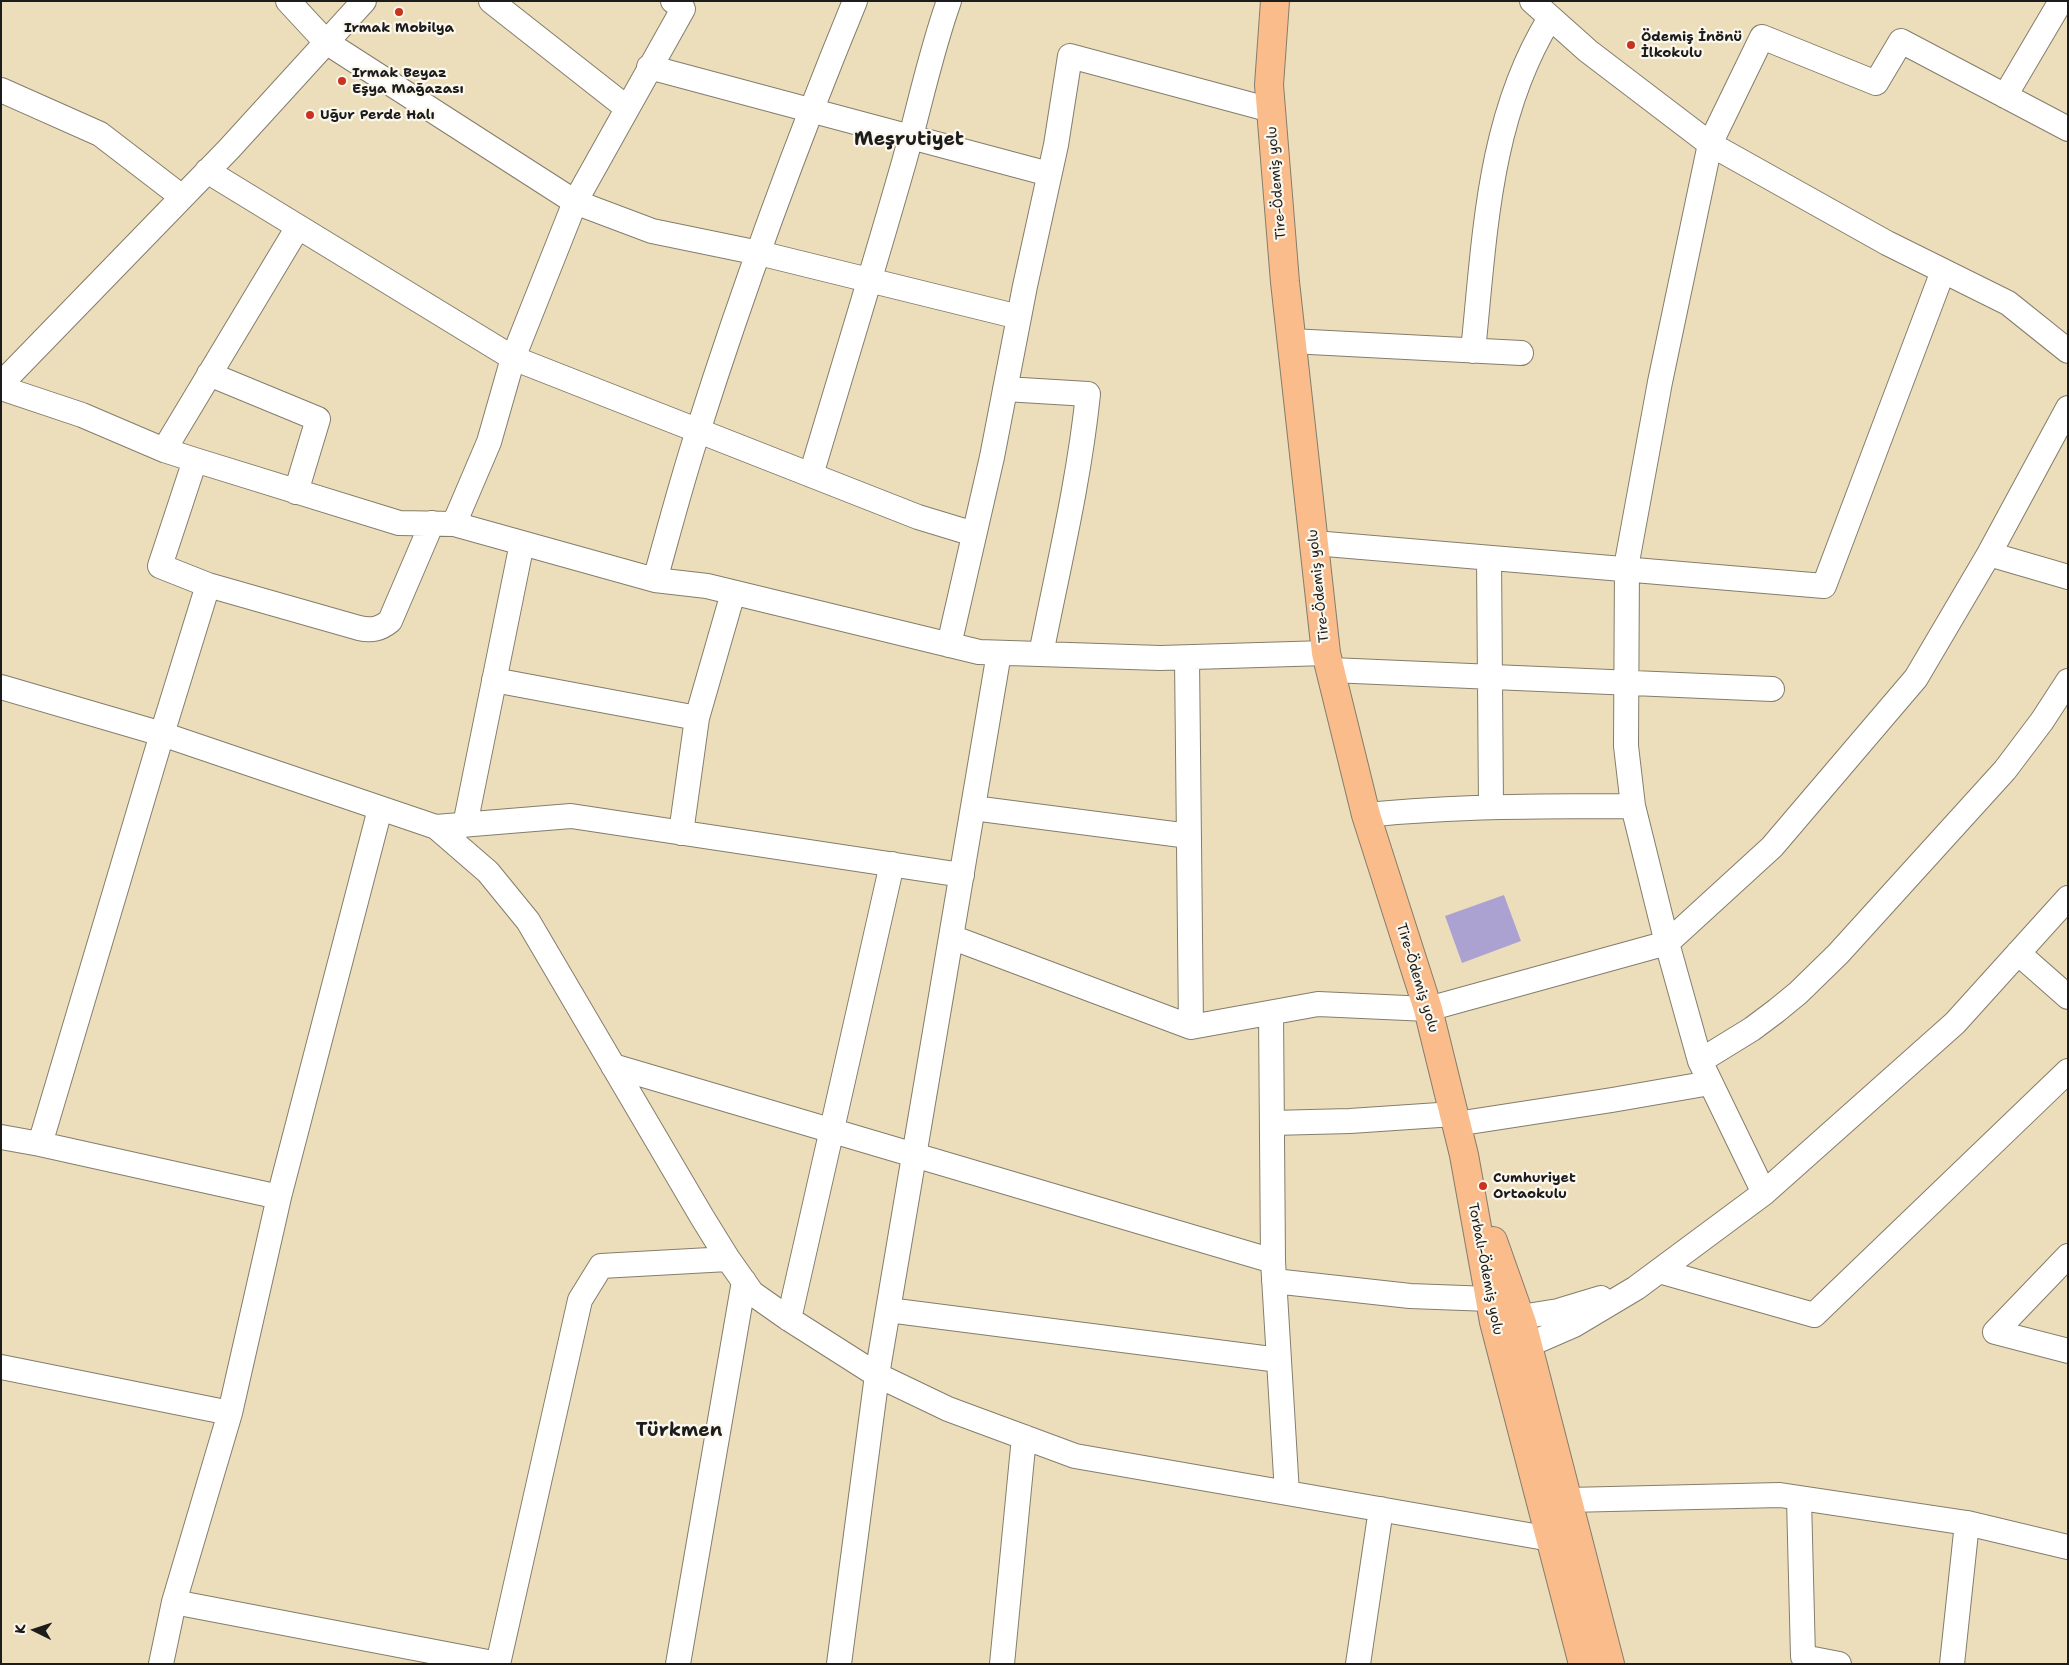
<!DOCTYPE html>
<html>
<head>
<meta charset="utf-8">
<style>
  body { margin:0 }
  #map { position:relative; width:2069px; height:1665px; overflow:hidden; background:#eddebb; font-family:"Shantell Sans",sans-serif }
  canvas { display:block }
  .frame { position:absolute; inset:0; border:2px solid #1c1c1c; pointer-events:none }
  .north { position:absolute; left:10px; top:1605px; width:50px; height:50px; -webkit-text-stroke:4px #fbf7ec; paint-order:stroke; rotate:274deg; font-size:14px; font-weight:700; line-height:20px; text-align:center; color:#1c1c1c }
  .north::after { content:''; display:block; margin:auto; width:18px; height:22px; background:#1c1c1c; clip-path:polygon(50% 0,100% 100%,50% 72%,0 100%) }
</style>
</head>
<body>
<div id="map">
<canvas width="2069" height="1665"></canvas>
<div class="frame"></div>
<div class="north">K</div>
</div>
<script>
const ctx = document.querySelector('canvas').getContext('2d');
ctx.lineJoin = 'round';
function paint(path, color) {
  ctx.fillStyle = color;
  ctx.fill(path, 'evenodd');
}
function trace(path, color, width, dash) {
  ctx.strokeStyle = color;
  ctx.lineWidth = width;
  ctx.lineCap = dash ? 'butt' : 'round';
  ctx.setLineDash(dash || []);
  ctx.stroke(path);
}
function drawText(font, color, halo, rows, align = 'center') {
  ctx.font = font + ' "Shantell Sans",sans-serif';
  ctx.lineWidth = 4.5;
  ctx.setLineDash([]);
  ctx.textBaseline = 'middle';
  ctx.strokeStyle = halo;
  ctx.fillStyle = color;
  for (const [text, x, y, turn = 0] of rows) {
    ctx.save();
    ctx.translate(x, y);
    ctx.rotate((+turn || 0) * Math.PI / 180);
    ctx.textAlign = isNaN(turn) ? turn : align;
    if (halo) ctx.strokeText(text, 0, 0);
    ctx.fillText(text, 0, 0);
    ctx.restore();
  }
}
const building = new Path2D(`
  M1504 895 1521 941 1462 963 1445 916Z`);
const minor = new Path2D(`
  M288 1 326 42 575 202 652 231 759 253 1019 317
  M491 1 627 108
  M1532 1 1588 51 1710 144 1887 243 2008 303 2068 351
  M649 67 1049 174
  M1 90 100 134 182 197
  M2005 96 2061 1
  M207 171 513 358 918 517 974 534
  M1291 341 1521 353
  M1473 351C1485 236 1488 118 1550 18
  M209 374 318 419 296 492
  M1 384 229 149 364 1
  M1 388 82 415 164 450 195 460 399 523 454 524 655 580 707 586 979 652 1160 658 1326 653
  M1005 389 1088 394C1079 482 1058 568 1041 654
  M164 450 298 227
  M195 460 160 566 208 585
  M811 475C842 371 874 267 904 162 919 109 930 54 949 1
  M454 524 489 442 513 358 575 202 683 9 673 1
  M1314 543 1824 586 1943 271
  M1989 554 2068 577
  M1489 558 1491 806
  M655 580C669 530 682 480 698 431 744 286 797 142 855 1
  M949 645 992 457 1025 286 1056 145 1070 56 1271 110
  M1187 658 1191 1027
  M1331 670 1772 689
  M494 680 697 718 733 593
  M1 687 162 734 436 827 488 872 528 921 702 1217 728 1259 752 1293 789 1319 877 1375 948 1409 1075 1456 1551 1539
  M973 808 1189 836
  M1366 815C1455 806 1544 806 1633 806
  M465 825 522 543
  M436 827 571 816 962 875
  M681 833 697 718
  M951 937 1191 1027 1318 1004 1428 1009 1667 943 1772 847 1916 678 1989 554 2068 408
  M2018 953 2068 997
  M1271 1013 1273 1261
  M1700 1061 1752 1029 1776 1011 1798 993 1838 954 2005 770 2042 721 2068 681
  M613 1066 1273 1261 1287 1493
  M1272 1123 1350 1121 1454 1114
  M1456 1124 1612 1100 1710 1083
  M1 1137 40 1144 162 734 208 585 359 628C372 631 380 629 390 621L432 523
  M40 1144 279 1197
  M1764 1193 1700 1061 1667 943 1633 806 1626 746 1627 562 1660 382 1710 144 1762 37 1876 83 1901 41 2068 129
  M2068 1256 1995 1332 2068 1351
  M1659 1271 1814 1315 2068 1071
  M1274 1281 1410 1296 1490 1299
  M888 1310 1279 1360
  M789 1319 892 864
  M1502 1320 1558 1311 1601 1298
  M1511 1348 1528 1345 1574 1325 1636 1288 1764 1193 1955 1023 2068 898
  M1 1367 230 1413
  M1799 1499 1803 1657 1839 1664
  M1568 1500 1780 1495 1967 1523 2068 1547
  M174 1602 498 1664
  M161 1664 174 1602 230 1413 279 1197 380 809
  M498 1664 580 1300 601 1266 728 1259
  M678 1664 744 1281
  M839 1664 877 1375 999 653
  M1002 1664 1024 1437
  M1358 1664 1381 1509
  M1952 1664 1967 1523`);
const major = new Path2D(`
  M1275 1 1269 85 1285 282 1326 653 1366 815 1428 1009 1464 1155 1494 1322 1583 1664
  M1493 1241 1522 1323 1610 1664`);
const markers = [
  [399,12,5,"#c8321e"],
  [1631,45,5,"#c8321e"],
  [342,81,5,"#c8321e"],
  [310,115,5,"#c8321e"],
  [1483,1186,5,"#c8321e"]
];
const poiNames = [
  ["Irmak Mobilya",399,28,"center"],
  ["Ödemiş İnönü",1641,37],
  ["İlkokulu",1641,53],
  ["Irmak Beyaz",352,73],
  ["Eşya Mağazası",352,89],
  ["Uğur Perde Halı",320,115],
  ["Cumhuriyet",1493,1178],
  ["Ortaokulu",1493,1194]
];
const streetNames = [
  ["Tire-Ödemiş yolu",1277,183,-95],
  ["Tire-Ödemiş yolu",1319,586,-96],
  ["Tire-Ödemiş yolu",1417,978,73],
  ["Torbalı-Ödemiş yolu",1485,1269,79]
];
const districtNames = [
  ["Meşrutiyet",909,140],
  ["Türkmen",679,1431]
];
paint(building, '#aca2d1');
trace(minor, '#847d6c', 26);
trace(major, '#847d6c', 30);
trace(minor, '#fff', 24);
trace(major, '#f9bc8a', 28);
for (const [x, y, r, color] of markers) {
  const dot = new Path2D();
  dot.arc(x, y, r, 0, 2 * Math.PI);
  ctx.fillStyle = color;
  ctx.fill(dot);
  trace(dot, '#fbf7ec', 2);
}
drawText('bold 14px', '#1c1c1c', '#fbf7ec', poiNames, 'left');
drawText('14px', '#1c1c1c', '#fbf7ec', streetNames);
drawText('bold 19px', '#1c1c1c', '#fbf7ec', districtNames);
</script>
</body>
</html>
